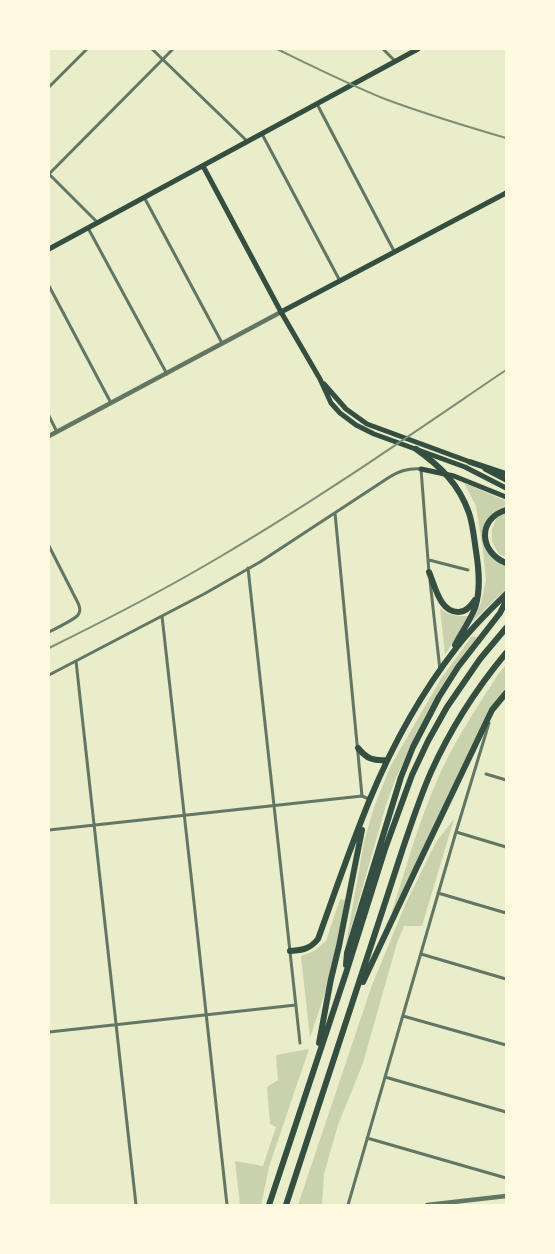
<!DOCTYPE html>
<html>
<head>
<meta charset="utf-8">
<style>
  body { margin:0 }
  #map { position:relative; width:555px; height:1254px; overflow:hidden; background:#e9edc9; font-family:"Space Grotesk",sans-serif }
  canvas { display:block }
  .frame { position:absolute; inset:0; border:50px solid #fefae0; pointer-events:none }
</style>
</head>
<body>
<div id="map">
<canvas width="555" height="1254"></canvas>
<div class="frame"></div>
</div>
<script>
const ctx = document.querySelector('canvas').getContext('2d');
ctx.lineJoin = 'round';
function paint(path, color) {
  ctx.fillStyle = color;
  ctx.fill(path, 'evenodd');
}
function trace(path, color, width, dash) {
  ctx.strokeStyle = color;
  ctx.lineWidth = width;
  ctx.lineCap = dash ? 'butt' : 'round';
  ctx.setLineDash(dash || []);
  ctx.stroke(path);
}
const green = new Path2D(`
  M464 483 506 501V509L491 515 483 532 486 550 494 560 506 566V589L472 622 481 603 486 580 483 551 476 506Z
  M506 513V557L499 554 492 542V529L497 517Z
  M440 608C448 616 458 616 469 616L445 655Z
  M472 636 477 638 415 739 395 780 386 805 345 949 364 842 374 807 391 765 442 677Z
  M506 665V687L488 715 393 912 392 911C406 868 418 824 436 783 452 744 476 709 499 673Z
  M454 819 422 926H404L397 943 363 1063 338 1125 324 1174 322 1205H298L372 985 406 903 436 842Z
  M340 899 346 900 329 981 310 1038 301 956 314 951 326 941Z
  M309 1049 269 1167 261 1205H240L235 1161 263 1166 276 1127 270 1124 267 1087 278 1080 276 1055Z`);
const minor = new Path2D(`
  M152 49 247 141
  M383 49 395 61
  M49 87 87 49
  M317 104 394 251
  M262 134 340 281
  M49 174 173 49
  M49 174 98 223
  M144 197 222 343
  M88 228 167 374
  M49 286 111 403
  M49 416 57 432
  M335 513 362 796
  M49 546 78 603C80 607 81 611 78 615 75 619 55 629 49 632
  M429 560 468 570
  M248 568 300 1043
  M430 581 440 670
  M162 616C185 812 205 1009 227 1205
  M76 661 136 1205
  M49 675 204 594 260 562 388 478C399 471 408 468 421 469L429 573
  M486 774 506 780
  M49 830 362 796 369 799
  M456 832 506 847
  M438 893 506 913
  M421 954 506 979
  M403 1016 506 1045
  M49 1032 296 1005
  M385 1077 506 1112
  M367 1138 506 1178
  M348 1205 456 832 489 723`);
const tertiary = new Path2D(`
  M49 436 281 312
  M427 1205 506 1196`);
const secondary = new Path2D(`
  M281 312 506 193`);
const primary = new Path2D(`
  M203 166 281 312 320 379 331 403 340 413 356 425 374 434 465 467 506 488
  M49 249 418 49
  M324 384 346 409 367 424 473 463
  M421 469 454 476 506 497
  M485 469 506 480`);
const motorway = new Path2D(`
  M416 449C440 466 459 484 469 513 473 525 474 538 476 551 479 570 481 590 475 608 470 621 461 633 455 645
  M470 462 506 474
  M506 510C477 519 479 552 506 563
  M429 572C435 586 440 613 459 612 466 612 471 606 475 600
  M358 748C367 759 373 761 387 760
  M290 951C303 950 310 949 318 939 335 892 351 845 370 799 392 746 421 693 457 647 471 628 489 611 506 594
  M346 965 347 953 401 777 413 747 439 697 458 667 500 613 506 601
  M363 982 416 869 492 710 506 693
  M319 1043 331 979 339 946 362 830
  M269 1205 346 973 385 849 412 775 428 741 447 707 480 659 506 628
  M286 1205 403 848C412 822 420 797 431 772 450 730 476 689 506 653`);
const rail = new Path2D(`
  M277 49C312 66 348 84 385 99 425 114 465 126 506 138
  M49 648C108 619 166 589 223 555 320 498 413 433 506 370`);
paint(green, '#cad2ad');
trace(minor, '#617663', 3);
trace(tertiary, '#617663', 4.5);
trace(secondary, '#344e41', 5);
trace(primary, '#344e41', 5);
trace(motorway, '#344e41', 6);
trace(rail, '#7c8e77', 2);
</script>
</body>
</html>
